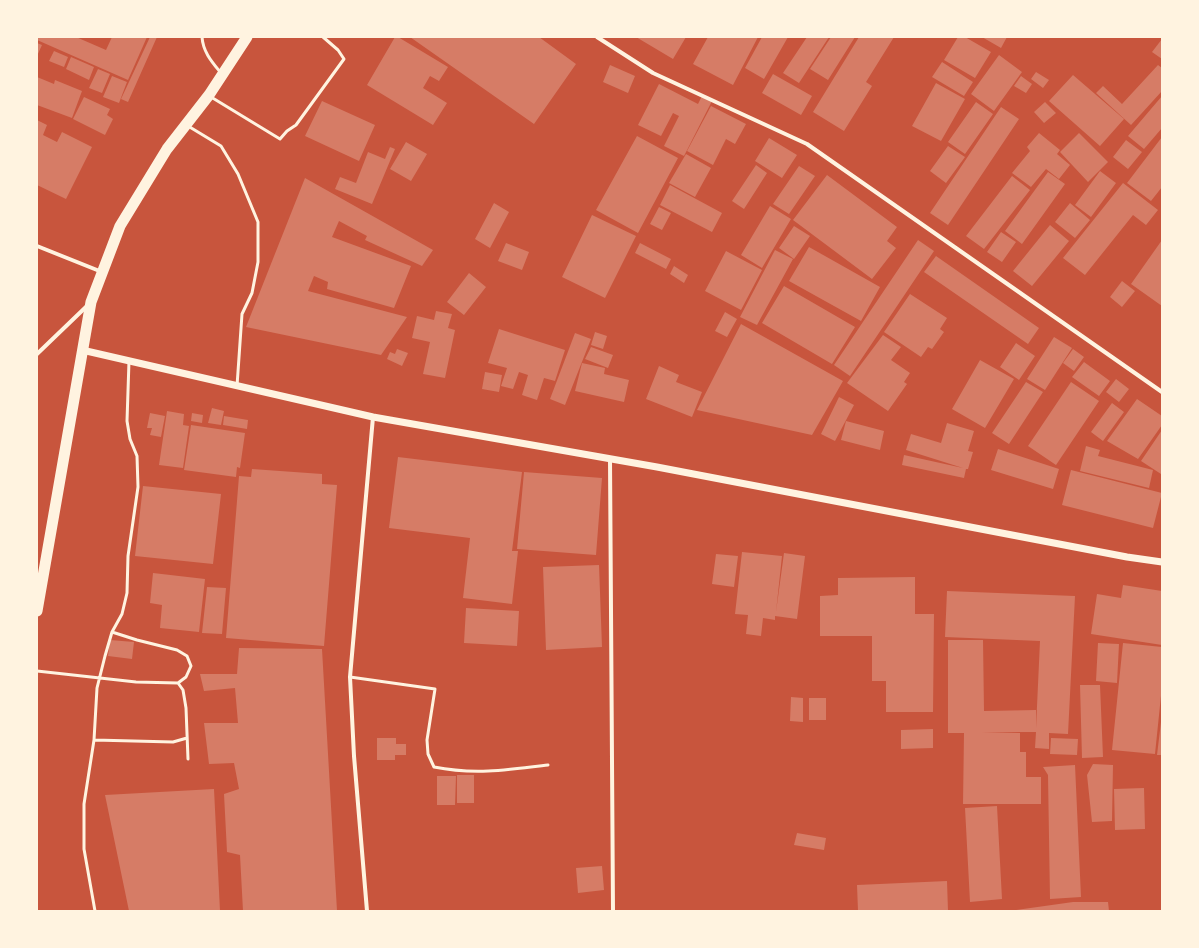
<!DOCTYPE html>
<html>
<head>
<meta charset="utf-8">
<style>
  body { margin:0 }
  #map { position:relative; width:1199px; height:948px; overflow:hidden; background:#c8553d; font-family:Quicksand,sans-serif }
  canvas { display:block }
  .frame { position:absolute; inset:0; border:38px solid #fff3e0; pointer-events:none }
</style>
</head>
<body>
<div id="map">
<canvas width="1199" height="948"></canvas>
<div class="frame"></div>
</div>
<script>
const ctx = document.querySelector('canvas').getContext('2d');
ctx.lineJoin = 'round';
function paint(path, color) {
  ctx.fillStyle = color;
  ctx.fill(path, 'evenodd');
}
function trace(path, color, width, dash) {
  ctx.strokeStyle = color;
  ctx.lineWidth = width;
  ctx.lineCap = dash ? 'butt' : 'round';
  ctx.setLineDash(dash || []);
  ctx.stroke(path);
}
const building = new Path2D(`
  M37 37H76L106 50 112 37H147L128 80 37 40Z
  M150 37H157L128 102 121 99Z
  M395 37H398L448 67 439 81 430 76 423 88 447 103 433 125 367 85Z
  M410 37H539L576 64 534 124Z
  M636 37H686L673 59Z
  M708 37H758L733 85 693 64Z
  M762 37H788L764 79 745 68Z
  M807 37H829L799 83 783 73Z
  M831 37H855L828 80 810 69Z
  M859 37H894L866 82 872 86 844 131 813 112Z
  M958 37H965L991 52 975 78 944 60Z
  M982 37H1007L1001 48Z
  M1162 39V59L1152 52Z
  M37 43 42 45 37 56Z
  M54 51 68 57 64 67 49 61Z
  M999 55 1022 72 994 111 971 94Z
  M71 57 94 67 89 80 66 69Z
  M942 62 973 82 964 96 932 77Z
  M610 65 635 76 628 93 603 82Z
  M1158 65 1162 68V91L1131 125 1096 93 1103 86 1122 104Z
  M98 69 110 74 102 93 89 88Z
  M1036 72 1049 80 1043 88 1031 79Z
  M773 74 812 96 801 115 762 93Z
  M1073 75 1124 119 1100 146 1049 101Z
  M112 76 127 82 119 103 103 97Z
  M1021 76 1032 84 1026 93 1014 86Z
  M37 77 54 84 55 80 82 91 72 118 37 105Z
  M936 83 965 99 941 141 912 126Z
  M659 84 698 104 702 96 712 101 684 156 664 146 679 116 673 113 661 136 638 125Z
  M1162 96V128L1144 149 1128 136Z
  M84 97 110 109 107 115 113 119 105 135 73 119Z
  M322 101 375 125 359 161 305 136Z
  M976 102 993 114 965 154 948 142Z
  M1045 102 1056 113 1044 123 1034 112Z
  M711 106 746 124 735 144 726 139 713 165 687 151Z
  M1001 107 1019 119 948 225 930 213Z
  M37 120 47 125 43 135 57 142 62 132 92 147 66 199 37 185Z
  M1039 133 1060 150 1057 154 1070 165 1059 179 1046 169 1031 187 1012 173 1030 151 1027 147Z
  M1079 133 1108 162 1088 182 1060 152Z
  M637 136 678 158 638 233 596 210Z
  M1162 137V187L1151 201 1127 183Z
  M769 138 797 155 782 178 755 161Z
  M1126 140 1142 152 1128 169 1113 157Z
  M406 142 427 154 411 181 390 169Z
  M948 146 965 157 946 183 930 171Z
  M390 147 395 149 372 204 335 189 340 177 356 183 368 152 385 159Z
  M686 154 711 168 695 197 669 183Z
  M756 165 767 173 744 209 732 201Z
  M799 166 815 176 789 214 773 204Z
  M1100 171 1116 183 1091 217 1075 205Z
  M1048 172 1065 184 1022 244 1005 231Z
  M827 175 897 227 887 241 896 248 872 279 793 220Z
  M1012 176 1030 190 984 249 966 236Z
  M305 178 433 250 422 266 365 240 367 236 339 221 332 237 411 266 394 308 327 289 328 282 314 276 308 291 407 317 381 355 246 327Z
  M1123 183 1158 210 1146 225 1133 215 1085 275 1063 258Z
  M670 185 722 213 712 232 660 205Z
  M494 203 509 212 490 248 475 239Z
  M1070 203 1090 220 1075 238 1055 222Z
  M770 206 791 219 762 268 741 255Z
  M659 207 671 213 662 230 650 224Z
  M592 215 636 236 605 298 562 277Z
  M1050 225 1069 241 1032 286 1013 271Z
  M794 226 810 236 794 259 779 248Z
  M1001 232 1016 242 1002 262 987 252Z
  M918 240 934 251 850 376 834 365Z
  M1162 240V306L1131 284Z
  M506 243 529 252 522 270 498 261Z
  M640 243 671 259 666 269 635 253Z
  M809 247 880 287 861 321 789 281Z
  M775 250 793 259 757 325 740 317Z
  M726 251 762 270 741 310 705 291Z
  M936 256 1039 328 1028 344 924 272Z
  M674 266 688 275 684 283 670 274Z
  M469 273 486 287 464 315 447 302Z
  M1122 281 1135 291 1122 307 1110 297Z
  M784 286 855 327 832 364 762 323Z
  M910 294 947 318 940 329 944 332 932 349 928 347 921 357 884 332Z
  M436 311 452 314 448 328 455 330 445 378 423 374 430 342 412 338 417 316 434 320Z
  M725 312 737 319 727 337 715 331Z
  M741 324 843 381 812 435 697 410Z
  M499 329 565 350 555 381 544 378 537 400 522 395 528 375 519 372 513 389 501 386 507 368 488 363Z
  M595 332 607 336 603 349 591 345Z
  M575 333 591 339 565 405 550 399Z
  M883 335 901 347 891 360 910 373 904 382 907 384 888 411 847 383Z
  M1054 337 1072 348 1045 390 1027 379Z
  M1016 343 1035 356 1019 380 1000 367Z
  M591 347 613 355 608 368 585 359Z
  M397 349 408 353 402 366 387 359 390 352 395 354Z
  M1073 349 1084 357 1074 371 1063 363Z
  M980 360 1014 379 985 428 952 409Z
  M1084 362 1110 381 1099 396 1072 377Z
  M582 363 605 368 604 374 629 380 624 402 575 391Z
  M659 366 679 375 676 382 702 392 692 417 646 399Z
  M485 372 502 375 499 392 482 389Z
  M1116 379 1129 389 1119 402 1106 392Z
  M1026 382 1043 392 1009 444 992 433Z
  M1071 382 1099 401 1056 465 1028 446Z
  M839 397 854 405 835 441 821 434Z
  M1137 399 1162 416V425L1138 459 1107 441Z
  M1112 403 1124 412 1103 441 1091 432Z
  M212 408 224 411 221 425 208 423Z
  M167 411 184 414 183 425 189 426 183 468 159 465Z
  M150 413 165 416 161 437 150 435 152 428H147Z
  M192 413 203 415 202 423 191 421Z
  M224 416 248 420 247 429 223 425Z
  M846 421 884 431 880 450 841 440Z
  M947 423 974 431 968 451 973 452 968 469H966L964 478 902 465 904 455 963 468 906 450 911 434 941 443Z
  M191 425 245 433 240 468 237 467 236 477 184 470Z
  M1162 430V474H1161L1141 461Z
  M1086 446 1100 450 1098 456 1153 470 1149 488 1080 471Z
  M998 449 1059 469 1053 489 991 470Z
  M398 457 522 472 512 551H518L512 604 463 598 470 538 389 528Z
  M252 469 322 474V484L337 485 324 646 226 638 239 476 251 477Z
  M1071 470 1162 493 1153 528 1062 505Z
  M524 472 602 478 596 555 517 549Z
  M143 486 221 494 213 564 135 556Z
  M742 552 782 556 776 612 784 553 805 556 797 619 775 616V620L763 618 761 636 746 634 748 615 735 614Z
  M716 554 738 556 734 587 712 584Z
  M599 565 602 647 546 650 543 567Z
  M153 573 205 579 199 632 160 628 162 605 150 603Z
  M915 577V614H934L933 712H886V681H872V636H820V596L838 595V578Z
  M1123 585 1162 591V645L1091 634 1097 594 1121 598Z
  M207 587 226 588 222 634 202 633Z
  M947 591 1075 596 1068 734 1049 733V749L1035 748 1036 732H982L1020 733V752H1026V777H1041V804H963L964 733H948V640H983L984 711 1036 710V728L1040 641 945 637Z
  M466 608 519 611 517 646 464 643Z
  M110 640 134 642 132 659 108 656Z
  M1098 643 1119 644 1117 683 1096 681Z
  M1123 643 1162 647V686L1155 754 1112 750Z
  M239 648 322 649 337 911H243L240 855 227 852 224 794 239 789 234 763 209 764 204 723H238L235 688 204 691 200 674H237Z
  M1080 685H1100L1103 757 1082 758Z
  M791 697 803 698V722L790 721Z
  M809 698H826V720H809Z
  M1161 722H1162V755H1157Z
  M933 729V748L901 749V730Z
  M377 738H396V744H406V755H395V760H377Z
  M1051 738 1078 739 1077 755 1050 754Z
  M1093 764 1113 765 1112 821 1092 822 1087 775Z
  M1075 765 1081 897 1050 899 1048 775 1043 767Z
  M457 775H474V803H457Z
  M437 776H456L455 805H437Z
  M1144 788 1145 829 1115 830 1114 789Z
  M214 789 220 911H129L105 795Z
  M997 806 1002 899 970 902 965 808Z
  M797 833 826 838 824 850 794 845Z
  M602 866 604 890 578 893 576 868Z
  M947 881 948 911H858L857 885Z
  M1073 902H1108L1109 911H1009Z`);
const service = new Path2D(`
  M202 37C203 52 212 62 221 73
  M211 97 280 139 287 131 296 125 344 59 338 50 323 37
  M188 126 221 146 238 174 258 222V262L252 293 242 314 237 386
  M112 632 137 640 177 650 187 656 191 666 186 677 178 683
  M37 671 136 682 178 683 183 690 186 708 188 759
  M350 677 435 689 427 740 428 754 434 767C474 775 508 770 548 765
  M94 740 173 742 187 738
  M95 911 84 849V804L94 740 97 688 105 656 112 632 122 614 127 593 128 556 138 487 137 456 130 439 127 421 129 361`);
const minor = new Path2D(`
  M597 37 653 73 807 144 1162 392
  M37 246 102 272
  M37 354 88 305
  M610 460 613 911
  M367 911 354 756 350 677 373 417`);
const tertiary = new Path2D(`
  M82 350 373 417 657 467 1127 557 1162 562`);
const trunk = new Path2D(`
  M37 611 91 302 120 226 167 149 209 95 247 37`);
paint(building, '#d67c66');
trace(service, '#fff3e0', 3);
trace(minor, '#fff3e0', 4);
trace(tertiary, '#fff3e0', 7);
trace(trunk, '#fff3e0', 11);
</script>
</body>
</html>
